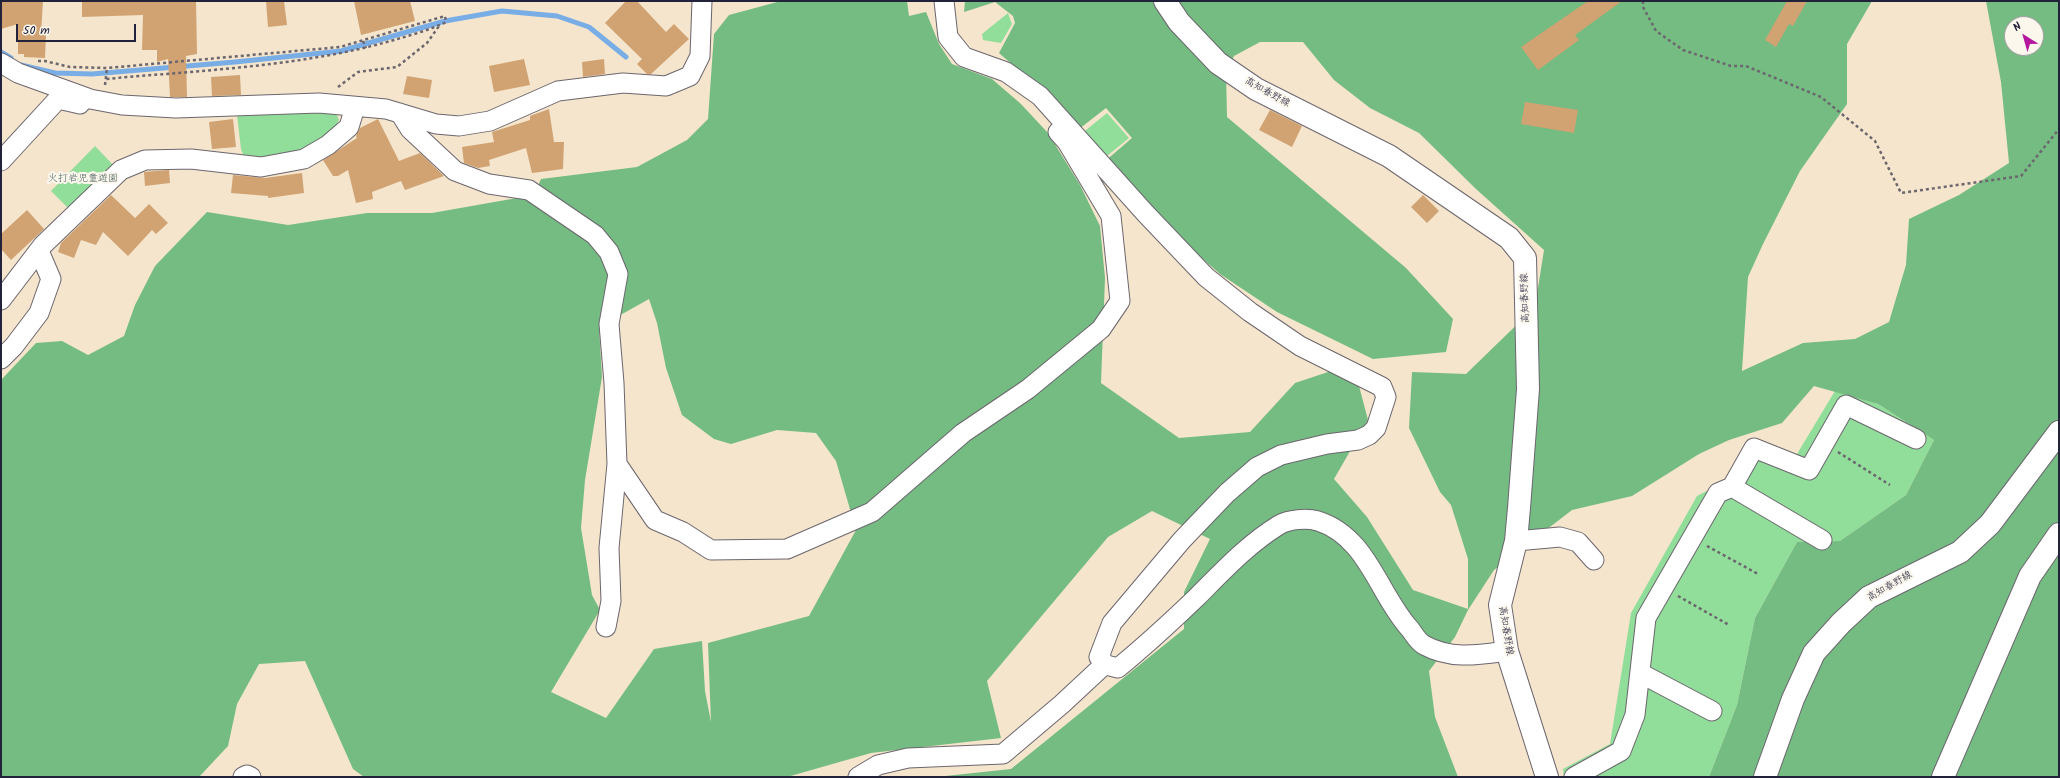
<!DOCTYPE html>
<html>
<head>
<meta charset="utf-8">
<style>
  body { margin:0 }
  #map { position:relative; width:2060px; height:778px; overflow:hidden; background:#f4e5cc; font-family:Kalam,sans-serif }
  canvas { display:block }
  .frame { position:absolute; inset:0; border:2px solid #22223b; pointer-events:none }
  .north { position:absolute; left:2004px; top:16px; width:40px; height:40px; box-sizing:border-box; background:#fbf7ec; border:1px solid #a4a2a5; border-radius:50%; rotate:323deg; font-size:11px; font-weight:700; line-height:16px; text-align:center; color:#22223b }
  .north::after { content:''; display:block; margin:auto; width:14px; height:18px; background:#b5179e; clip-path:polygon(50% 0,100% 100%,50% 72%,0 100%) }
  .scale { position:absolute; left:16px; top:24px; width:120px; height:18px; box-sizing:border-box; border:2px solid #22223b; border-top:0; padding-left:5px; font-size:12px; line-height:14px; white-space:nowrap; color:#22223b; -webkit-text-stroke:3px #fbf7ec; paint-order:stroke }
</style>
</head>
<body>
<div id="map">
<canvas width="2060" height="778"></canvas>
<div class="frame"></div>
<div class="north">N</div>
<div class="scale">50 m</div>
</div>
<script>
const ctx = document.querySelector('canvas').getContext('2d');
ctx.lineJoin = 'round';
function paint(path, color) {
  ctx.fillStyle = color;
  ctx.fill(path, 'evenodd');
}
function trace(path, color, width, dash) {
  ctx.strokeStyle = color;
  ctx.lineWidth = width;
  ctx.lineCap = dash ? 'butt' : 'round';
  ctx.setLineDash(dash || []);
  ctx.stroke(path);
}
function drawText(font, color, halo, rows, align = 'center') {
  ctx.font = font + ' Kalam,"Klee One",sans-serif';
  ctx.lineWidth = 4;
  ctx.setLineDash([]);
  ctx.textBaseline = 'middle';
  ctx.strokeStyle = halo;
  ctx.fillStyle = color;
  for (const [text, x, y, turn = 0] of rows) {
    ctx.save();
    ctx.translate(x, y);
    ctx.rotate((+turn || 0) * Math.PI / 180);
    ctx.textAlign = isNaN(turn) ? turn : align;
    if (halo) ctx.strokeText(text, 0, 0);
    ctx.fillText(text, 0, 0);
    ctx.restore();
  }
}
const green = new Path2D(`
  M1008 13 1012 24 1001 43 983 40 982 34Z
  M308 108 335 111 339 120C325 151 275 157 244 157L241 149 237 115Z
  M1107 113 1129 138 1102 160 1080 135Z
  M95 146 115 167 71 211 51 191Z
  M1835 391 1878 404 1934 440 1906 495 1840 541 1797 542 1755 618 1737 705 1709 777H1564L1563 769 1610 744 1631 613 1697 496 1726 481 1746 442H1757L1797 454Z`);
const forest = new Path2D(`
  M781 1H907L909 16 926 12 939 44 952 64 992 79 1021 104 1048 133 1080 185 1100 226 1105 278 1101 383 1179 438 1250 432 1295 383 1331 371 1358 382 1368 420 1334 479 1367 517 1413 590 1468 609V559L1451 505 1440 492 1409 428 1412 372 1466 374 1535 307 1544 250 1476 189 1419 133 1370 108 1334 80 1303 42H1260L1234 56 1226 71 1227 117 1406 268 1453 319 1446 352 1373 359 1277 312 1220 274 1169 229 1104 162 1132 138 1106 108 1079 129 1045 93 999 53 1015 23 1013 16 995 2 964 12 965 1H1872L1847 44V104L1800 171 1763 244 1748 277 1742 371 1803 343 1855 339 1889 322 1906 265 1909 219 1959 195 2009 163 2001 82 1986 1H2059V777H1709L1737 705 1755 618 1797 542 1840 541 1906 495 1934 440 1878 404 1814 386 1782 423 1729 440 1699 454 1632 496 1572 510 1494 570 1468 610 1455 637 1429 671 1435 717 1458 777H936L1011 769 1184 629V592L1210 539 1152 511 1108 537 987 681 1001 738 871 753 787 777H364L353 769 305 661 259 664 237 704 228 746 199 777H1V380L36 343 62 341 88 355 124 336 135 305 155 266 207 212 288 225 367 213H432L534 195 541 179 637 167 687 140 708 119 714 34 729 15ZM2012 24H2036V48H2012ZM649 299 657 323 666 368 682 415 714 439 731 444 777 430 816 433 836 461 856 530 809 616 708 643 711 722 705 691 702 641 654 649 606 718 551 692 600 610 592 595 581 528 585 480 602 377 599 327Z`);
const stream = new Path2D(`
  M1 52 11 58
  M21 65 55 73 92 74 235 62 341 51 445 21 502 11 557 16 589 27 626 57`);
const building = new Path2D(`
  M1 1H43L41 34H46L45 58 24 57V54H18V24L1 29Z
  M82 1H196L197 54 186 56 187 97H170L168 59 157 62V50H142L143 15 82 17Z
  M266 1H284L287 25 268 27Z
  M354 1H410L415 21 361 35Z
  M626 1H637L666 32 674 24 689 39 651 74H647L637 64 642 59 605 23Z
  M1588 1H1622L1575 35 1579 40 1538 70 1521 47Z
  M1787 1H1807L1793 26 1789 24 1776 47 1765 40Z
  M524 59 530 85 494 92 489 66Z
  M604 59 605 74 583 77 582 62Z
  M240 75 241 95 212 96 211 77Z
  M407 76 432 80 429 98 403 94Z
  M1525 102 1578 110 1574 133 1521 124Z
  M549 109 554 142H564L563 169 532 173 526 148 489 160 490 166 478 168 464 163 462 147 494 142 492 132 530 120V116Z
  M1270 110 1302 126 1292 147 1259 130Z
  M233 119 236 147 212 149 209 122Z
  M378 119 399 161 420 153 444 176 405 190 401 181 372 192 373 199 356 203 348 170 338 176H333L323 160 357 138 356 136 360 128Z
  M169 170 170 183 145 186 144 172Z
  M302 173 304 193 268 198V196L231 193 233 175 265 178Z
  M111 195 135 218 149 204 168 223 156 234 152 230 128 256 103 232 96 245 81 240 74 258 58 252 61 243Z
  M1423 195 1439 211 1427 223 1411 207Z
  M27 210 44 229 11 260 1 249V234Z`);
const path = new Path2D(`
  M1643 1V7L1656 31 1683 50 1731 66H1746L1821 97 1875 141 1901 193 2021 176 2059 129
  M363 41 366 48
  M38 61H45L70 67 107 68 340 47 445 16 446 22C430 30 411 35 394 40 301 67 202 70 106 79
  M105 85 107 68
  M338 87 358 72 397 67 427 43 439 26
  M1838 452 1890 485
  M1707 546 1758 574
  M1678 596 1729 625`);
const minor = new Path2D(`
  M944 1 948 37 964 57 1006 72 1040 96 1146 214 1206 277 1250 312 1300 346 1382 387 1386 397 1376 428 1369 435 1358 440 1327 444 1281 455 1257 467 1227 493 1182 540 1112 623 1099 657 1106 665 1118 668C1146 645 1172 621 1197 597 1223 571 1248 544 1279 525 1289 519 1307 518 1318 521 1368 537 1378 594 1410 629 1414 634 1418 642 1424 645 1451 660 1478 655 1507 651
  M1 63 18 73 90 99 122 105 176 108 319 103 386 109 436 124 459 126 490 121 558 91 623 83 666 86 690 76 700 56 702 1
  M400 113 410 129 455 171 489 184 529 190 595 235 609 252 618 274 609 324 614 383 617 464 655 520 683 532 711 550 787 549 872 512 963 433 1028 389 1101 329 1120 301 1111 216 1067 142 1058 132
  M1 161 58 99 80 104
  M1 300 43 245 121 170 145 160 191 159 261 167 304 159 328 145 349 127 355 107
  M1 359 14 346 39 313 51 279 39 251
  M1732 487 1754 448 1809 470 1846 405 1916 439
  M1516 541 1560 537 1578 542 1594 560
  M606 627 611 601 609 548 617 464
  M1640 673 1712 711
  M243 777 247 775 251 777
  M858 777 878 765 908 758 1003 754 1062 704 1105 664
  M1574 777 1621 751 1635 715 1646 618 1718 493 1732 487 1822 540`);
const major = new Path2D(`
  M1165 1 1179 22 1218 63 1256 89 1389 156 1509 238 1525 258 1528 389 1519 508 1516 541 1500 605 1507 651 1547 777
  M1765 777 1793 699 1814 653 1841 623 1869 597 1960 552 1990 524 2059 432
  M1943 777 2030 576 2059 534`);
const streetNames = [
  ["高知春野線",1267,93,29],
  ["高知春野線",1526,298,-92],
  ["高知春野線",1890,587,-30],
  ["高知春野線",1505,631,81]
];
const parkNames = [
  ["火打岩児童遊園",83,179]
];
paint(green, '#91dd9a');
paint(forest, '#74bc82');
trace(stream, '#78ade6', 5);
paint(building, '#d1a373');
trace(minor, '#6c666e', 21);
trace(major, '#6c666e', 24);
trace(path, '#6c666e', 2.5, [3, 3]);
trace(minor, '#fff', 19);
trace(major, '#fff', 22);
drawText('10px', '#22223b', '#fbf7ec', streetNames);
drawText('10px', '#435a58', '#fbf7ec', parkNames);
</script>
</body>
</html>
